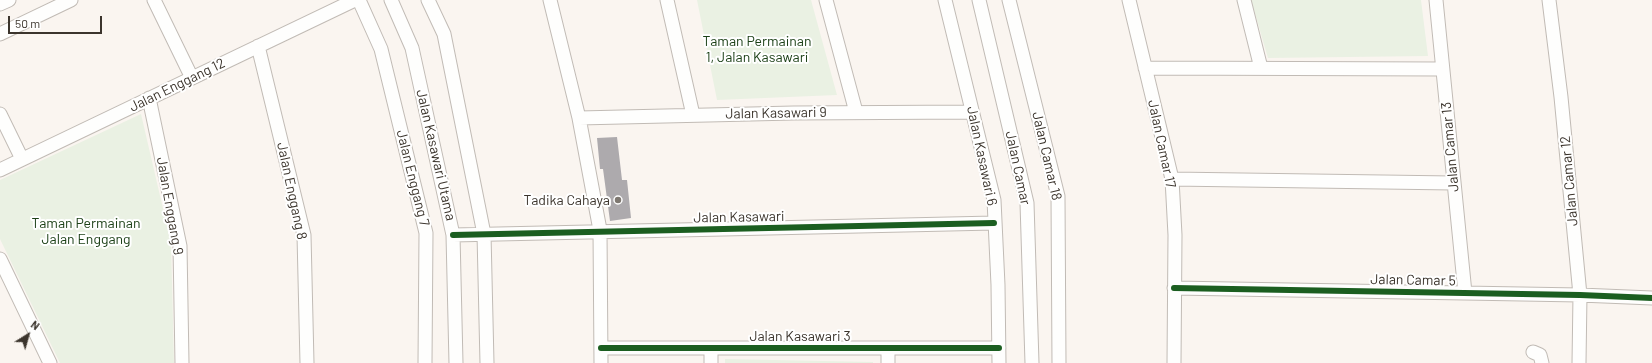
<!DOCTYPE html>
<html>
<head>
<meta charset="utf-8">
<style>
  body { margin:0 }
  #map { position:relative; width:1652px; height:363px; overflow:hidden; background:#faf5f0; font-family:Barlow,sans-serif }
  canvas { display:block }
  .north { position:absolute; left:8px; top:315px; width:40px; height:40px; -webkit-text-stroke:3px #fff; paint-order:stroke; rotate:37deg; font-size:11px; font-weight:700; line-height:16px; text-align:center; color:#3b342c }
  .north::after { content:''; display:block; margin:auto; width:14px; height:18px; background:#3b342c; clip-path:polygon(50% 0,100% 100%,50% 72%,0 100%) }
  .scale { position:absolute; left:8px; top:16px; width:94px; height:18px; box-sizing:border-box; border:2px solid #3b342c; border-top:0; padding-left:5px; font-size:12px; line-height:14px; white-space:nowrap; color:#3b342c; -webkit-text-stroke:3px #fff; paint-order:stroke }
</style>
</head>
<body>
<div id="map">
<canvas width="1652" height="363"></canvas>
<div class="north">N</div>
<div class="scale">50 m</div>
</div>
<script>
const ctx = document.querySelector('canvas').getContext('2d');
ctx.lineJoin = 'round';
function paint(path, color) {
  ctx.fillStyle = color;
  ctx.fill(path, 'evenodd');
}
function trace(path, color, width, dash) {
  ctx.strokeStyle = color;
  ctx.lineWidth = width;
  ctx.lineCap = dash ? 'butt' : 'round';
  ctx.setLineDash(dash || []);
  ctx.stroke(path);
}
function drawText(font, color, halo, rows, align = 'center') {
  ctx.font = font + ' Barlow,sans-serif';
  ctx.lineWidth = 4;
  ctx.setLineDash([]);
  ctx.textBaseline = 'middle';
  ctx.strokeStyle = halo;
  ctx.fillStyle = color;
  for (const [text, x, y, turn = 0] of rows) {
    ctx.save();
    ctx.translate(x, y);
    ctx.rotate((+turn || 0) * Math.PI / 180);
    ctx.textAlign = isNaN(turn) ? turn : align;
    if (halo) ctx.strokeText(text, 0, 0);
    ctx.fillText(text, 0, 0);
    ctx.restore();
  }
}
const green = new Path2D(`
  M697 0H811L837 95 717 100Z
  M1251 0H1421L1428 56 1268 58Z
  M141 114 171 243 174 363H60L0 239V180Z
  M725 359 873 362V363H725Z`);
const building = new Path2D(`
  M617 137 622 180H627L631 218 610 221 603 169H600L597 138Z`);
const minor = new Path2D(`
  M154 0 192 78
  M359 0 381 49 426 233 425 363
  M391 0 412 48 453 235 456 363
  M428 0 444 34 484 234 487 363
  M550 0 579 118 600 230 601 363
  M667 0 693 115
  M826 0 856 112
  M945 0 994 200 998 285 999 363
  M979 0 1027 203 1032 363
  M1009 0 1058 196 1059 363
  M1129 0 1172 179 1175 235 1174 363
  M1244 0 1261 68
  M1436 0 1465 293
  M1549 0 1561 97 1580 295 1579 363
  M0 4 9 0
  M0 34 71 0
  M258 46 304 235 307 363
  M1145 68 1442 69
  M149 98 180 246 182 363
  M0 114 22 159
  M579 118 794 113 972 112
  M0 170 355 0
  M1172 179 1453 183
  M453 235 994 223
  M0 259 50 363
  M1174 288 1580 295 1652 298
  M601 348H999
  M711 348V363
  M888 348V363
  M1533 352 1540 355 1542 363`);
const cycleway = new Path2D(`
  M453 235 994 223
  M1174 288 1580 295 1652 298
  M601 348H999`);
const markers = [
  [618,200,4,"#7e7871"]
];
const parkNames = [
  ["Taman Permainan",757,41],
  ["1, Jalan Kasawari",757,57],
  ["Taman Permainan",86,223],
  ["Jalan Enggang",86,239]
];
const streetNames = [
  ["Jalan Enggang 12",177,85,-26],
  ["Jalan Kasawari 9",776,113,-1],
  ["Jalan Camar 17",1162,144,78],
  ["Jalan Camar 13",1450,147,-95],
  ["Jalan Kasawari Utama",436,155,77],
  ["Jalan Kasawari 6",982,156,78],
  ["Jalan Camar 18",1047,156,77],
  ["Jalan Camar",1018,168,78],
  ["Jalan Enggang 7",413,178,76],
  ["Jalan Camar 12",1569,181,-95],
  ["Jalan Enggang 8",292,191,78],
  ["Jalan Enggang 9",170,206,80],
  ["Jalan Kasawari",739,217,-1],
  ["Jalan Camar 5",1413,280,1],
  ["Jalan Kasawari 3",800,336]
];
const poiNames = [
  ["Tadika Cahaya",610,200]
];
paint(green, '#eaf1e3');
paint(building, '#adaaad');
trace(minor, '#c1bbb5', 15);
trace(minor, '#fefefd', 13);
trace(cycleway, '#1b5e20', 6);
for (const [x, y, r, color] of markers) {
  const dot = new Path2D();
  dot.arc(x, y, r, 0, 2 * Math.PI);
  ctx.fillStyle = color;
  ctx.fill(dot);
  trace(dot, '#fff', 1.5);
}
drawText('14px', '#1c4017', '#fff', parkNames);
drawText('14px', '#3b342c', '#fff', streetNames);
drawText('14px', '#3b342c', '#fff', poiNames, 'right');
</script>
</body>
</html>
